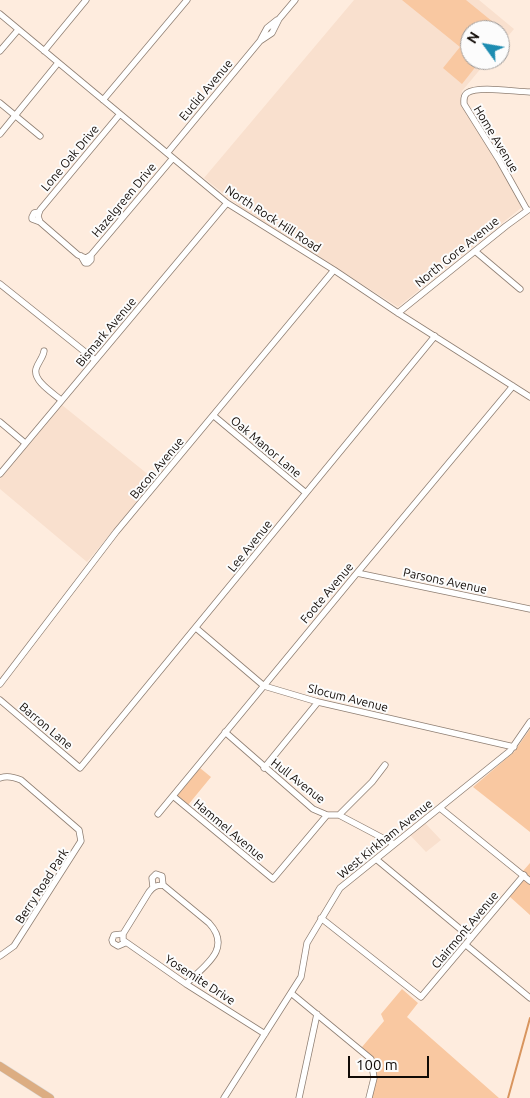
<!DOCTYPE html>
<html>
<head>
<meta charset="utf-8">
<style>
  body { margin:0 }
  #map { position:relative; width:530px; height:1098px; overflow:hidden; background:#feecde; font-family:Ubuntu,sans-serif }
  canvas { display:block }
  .north { position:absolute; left:460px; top:20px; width:50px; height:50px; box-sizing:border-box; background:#fcfcfc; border:1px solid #9e9b9a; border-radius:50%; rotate:302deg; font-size:14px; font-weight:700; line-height:20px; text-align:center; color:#100a06 }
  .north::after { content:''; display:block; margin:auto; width:18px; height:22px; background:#1d8cb1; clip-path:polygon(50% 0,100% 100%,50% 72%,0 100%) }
  .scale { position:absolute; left:348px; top:1056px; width:81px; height:22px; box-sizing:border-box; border:2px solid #100a06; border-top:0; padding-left:6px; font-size:15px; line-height:18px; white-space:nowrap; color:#100a06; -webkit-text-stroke:4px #fcfcfc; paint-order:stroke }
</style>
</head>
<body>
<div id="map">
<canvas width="530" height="1098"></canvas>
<div class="north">N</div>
<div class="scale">100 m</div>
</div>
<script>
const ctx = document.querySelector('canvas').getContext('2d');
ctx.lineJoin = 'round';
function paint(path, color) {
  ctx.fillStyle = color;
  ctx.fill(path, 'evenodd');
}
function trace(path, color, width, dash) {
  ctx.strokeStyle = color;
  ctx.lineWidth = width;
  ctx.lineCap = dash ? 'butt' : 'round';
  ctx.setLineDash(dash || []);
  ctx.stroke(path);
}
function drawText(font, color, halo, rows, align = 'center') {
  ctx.font = font + ' Ubuntu,sans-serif';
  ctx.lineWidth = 4;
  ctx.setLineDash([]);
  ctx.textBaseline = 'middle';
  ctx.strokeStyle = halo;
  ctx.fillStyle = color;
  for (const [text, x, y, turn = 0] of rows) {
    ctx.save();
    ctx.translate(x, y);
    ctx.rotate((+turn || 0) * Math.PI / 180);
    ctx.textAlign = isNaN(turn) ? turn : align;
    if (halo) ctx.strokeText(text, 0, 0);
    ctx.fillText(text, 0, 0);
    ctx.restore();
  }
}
const built = new Path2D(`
  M354 0H479L514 29 500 46V30H470V60H488L462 91 461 103 494 156 521 205V208L398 307 244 210 204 178Z
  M62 405 155 480 87 562 0 489V479Z
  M425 823 441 840 426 852 410 835Z`);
const green = new Path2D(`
  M402 0H466L504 31 500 37V30H470V60H481L462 84 443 68 460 47Z
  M530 729V832L473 787 514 752Z
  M200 768 211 777 188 805 177 796Z
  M530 863V915L509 896 526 874 523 871Z
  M402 989 418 1003 407 1017 499 1098H371C377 1072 383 1067 362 1047L384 1021 381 1014Z`);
const stream = new Path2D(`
  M508 1098 530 1018`);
const minor = new Path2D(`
  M0 14 227 203 334 270 398 313 530 397
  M261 39 267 28 277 20
  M0 51 18 30
  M44 51 86 0
  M103 100 187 0
  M0 103 40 136
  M120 114 40 210 38 216 40 222 78 255 86 258 91 255 173 158
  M0 134 58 63
  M168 152 260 41 272 33 279 19 295 0
  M527 210 499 160 464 104C464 100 463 96 467 93 478 85 516 92 530 92
  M39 212 34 213 32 217V219L40 222
  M475 251 520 289
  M81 256 85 263H88L91 260V255
  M0 284 95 360
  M398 313 506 226 528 210
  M44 351C43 358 38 362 36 369 33 381 53 393 61 400
  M214 416 306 493
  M0 422 25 443
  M0 474 227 203
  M357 573 530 609
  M196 628 264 686 318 702 514 747
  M0 684 116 532 334 270
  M0 700 80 768 435 336
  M225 732 313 809 327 815H339L394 844
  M264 768 318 702
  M0 778C7 775 14 777 21 780L79 830 81 841 14 946 0 956
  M173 796 273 879 327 815
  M440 808 530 881
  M158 814 357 573 513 386
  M339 815 372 782 385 765
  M376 859 471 938
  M153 887 152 878 156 874 162 876 163 885
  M321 918 421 997 524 875
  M123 934 114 935 112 940 113 943 118 946 125 943
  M466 945 530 998
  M186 984C204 966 233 949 209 923L163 885C156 885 153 887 149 892L123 934V940L186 984 265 1034
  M291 993 371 1059 374 1078 369 1098
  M224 1098 301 977 307 943 340 888 510 751 530 722
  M299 1098 317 1014`);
const major = new Path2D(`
  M0 1066 50 1098`);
const streetNames = [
  ["Euclid Avenue",206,90,-50],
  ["Home Avenue",496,139,59],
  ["Lone Oak Drive",70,158,-50],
  ["Hazelgreen Drive",124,200,-50],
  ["North Rock Hill Road",273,219,33],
  ["North Gore Avenue",457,252,-39],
  ["Bismark Avenue",106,332,-50],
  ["Oak Manor Lane",266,447,40],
  ["Bacon Avenue",157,468,-50],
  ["Lee Avenue",250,546,-51],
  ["Parsons Avenue",445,581,12],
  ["Foote Avenue",327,593,-50],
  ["Slocum Avenue",348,698,14],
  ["Barron Lane",46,726,40],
  ["Hull Avenue",298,781,38],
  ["Hammel Avenue",229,830,40],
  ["West Kirkham Avenue",385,839,-39],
  ["Berry Road Park",42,886,-57],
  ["Clairmont Avenue",465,930,-50],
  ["Yosemite Drive",200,980,33]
];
paint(built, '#f9e0ce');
paint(green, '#f9c8a1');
trace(stream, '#d8955e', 2);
trace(minor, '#8f7f73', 7);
trace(major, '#d9d8d7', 9);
trace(minor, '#fff', 5.5);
trace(major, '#dcad82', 8);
drawText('12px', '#100a06', '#fcfcfc', streetNames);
</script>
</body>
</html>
